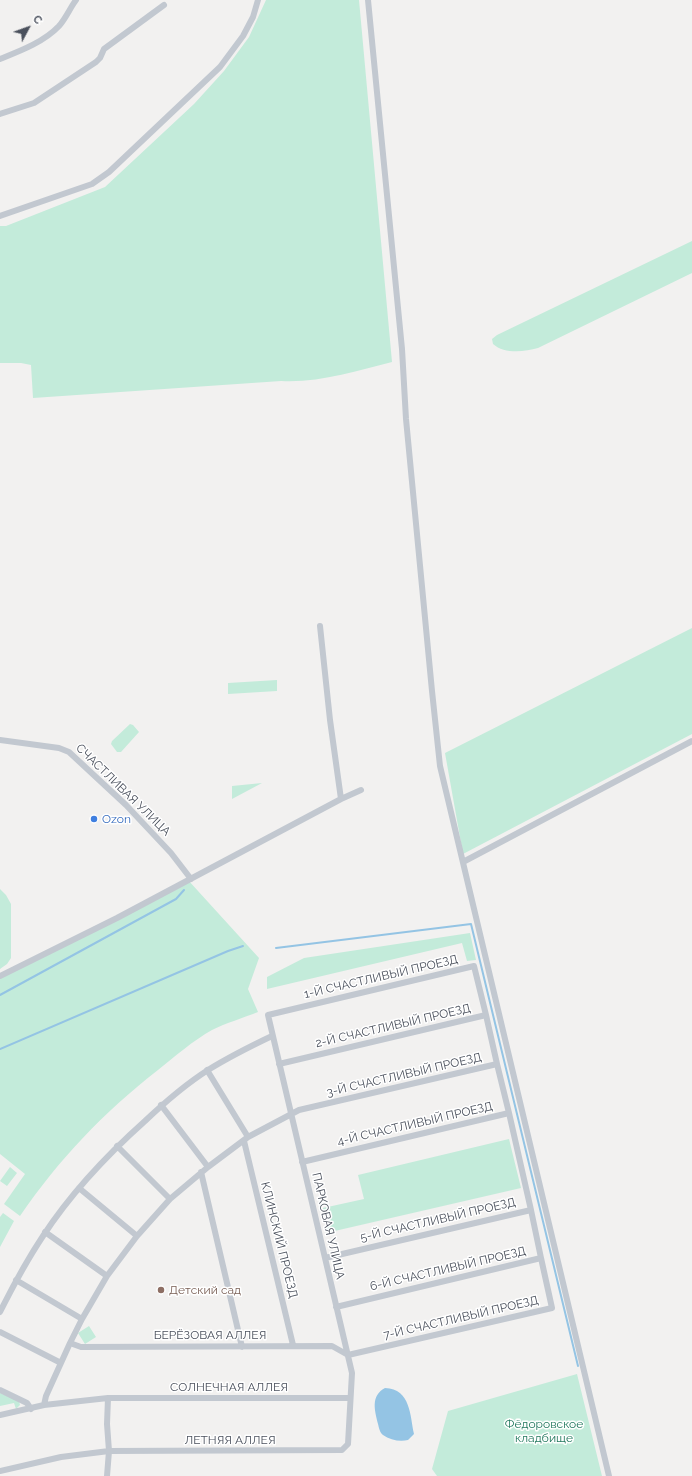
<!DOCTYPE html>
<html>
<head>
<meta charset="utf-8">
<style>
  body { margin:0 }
  #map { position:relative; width:692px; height:1476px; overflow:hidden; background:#f2f1f0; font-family:Raleway,sans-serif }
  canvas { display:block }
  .north { position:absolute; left:8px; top:8px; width:40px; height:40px; -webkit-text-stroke:3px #fff; paint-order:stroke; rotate:49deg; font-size:11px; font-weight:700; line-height:16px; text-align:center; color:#4a505c }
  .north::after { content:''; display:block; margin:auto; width:14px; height:18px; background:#4a505c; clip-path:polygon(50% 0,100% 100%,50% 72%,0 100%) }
</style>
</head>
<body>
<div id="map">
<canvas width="692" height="1476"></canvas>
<div class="north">С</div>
</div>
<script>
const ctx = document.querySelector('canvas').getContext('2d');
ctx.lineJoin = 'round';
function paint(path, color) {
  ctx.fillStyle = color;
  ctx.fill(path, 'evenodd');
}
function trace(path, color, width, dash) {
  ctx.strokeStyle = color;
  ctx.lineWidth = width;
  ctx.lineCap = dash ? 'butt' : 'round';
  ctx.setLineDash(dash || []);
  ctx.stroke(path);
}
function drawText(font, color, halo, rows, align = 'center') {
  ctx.font = font + ' Raleway,sans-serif';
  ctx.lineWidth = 3;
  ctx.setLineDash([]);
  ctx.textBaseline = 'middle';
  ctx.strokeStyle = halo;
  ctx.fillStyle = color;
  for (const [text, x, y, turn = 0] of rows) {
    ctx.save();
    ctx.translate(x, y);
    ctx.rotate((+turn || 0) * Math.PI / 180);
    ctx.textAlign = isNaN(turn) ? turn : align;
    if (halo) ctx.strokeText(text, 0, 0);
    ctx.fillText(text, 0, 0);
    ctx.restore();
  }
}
const green = new Path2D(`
  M266 0H359L392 362C356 371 319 383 281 381L33 398 31 365 21 363H0V226H6L105 187 194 104 224 71 249 37Z
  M692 241V273L538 348C524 352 504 354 493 344L492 339 497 335Z
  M692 628V734L463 854 445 753Z
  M277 680V691L228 694V683Z
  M130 724 133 725 139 732 121 752H117L111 744 112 741Z
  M262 783 232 799V786Z
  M188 880 259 958 248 989 258 1012C243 1018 226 1023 212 1030 194 1040 174 1057 158 1070 103 1113 60 1158 20 1216L4 1204 25 1174 0 1154V976Z
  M0 889 6 895 11 904V958L7 964 0 969Z
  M470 933 476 960 467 961 462 943 267 989V977L304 958Z
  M509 1139 521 1188 326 1233 325 1229 328 1228 323 1208 364 1199 358 1175Z
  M10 1167 17 1173 7 1186 0 1181Z
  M3 1213 14 1221 0 1247V1217Z
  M89 1326 96 1337 85 1344 78 1333Z
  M577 1374 602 1476H437L432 1469 448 1411Z
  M0 1393 19 1401 20 1405 16 1409 14 1403 0 1406Z`);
const water = new Path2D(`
  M385 1388C411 1389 410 1416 414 1434L408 1440C400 1442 390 1440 383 1435 380 1433 379 1428 378 1424 375 1411 370 1396 385 1388Z`);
const stream = new Path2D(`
  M276 948 471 924 578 1366
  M0 995 176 899 184 890
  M0 1049 228 951 243 946`);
const street = new Path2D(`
  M368 0 402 349 406 419 432 691 440 766 609 1476
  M0 59C20 51 44 42 59 26 66 18 70 8 76 0
  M0 114 34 103 96 62 100 58 104 49 164 5
  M0 216 92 184 109 172 220 67 243 36 253 17 258 0
  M0 740 59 748 69 752 126 805 171 853 191 879
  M341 799 361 790
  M463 862 692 741
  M0 976 117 918 341 799 330 720 320 626
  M279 1064 486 1015 497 1064
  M207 1070 248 1137
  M161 1105 208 1167
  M244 1141 293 1345
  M117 1146 170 1199
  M302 1162 509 1113 531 1210 325 1258
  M201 1172 242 1347
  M79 1188 137 1236
  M45 1232 107 1276
  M16 1280 82 1319
  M336 1307 541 1258 531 1210
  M0 1312C13 1286 27 1260 43 1236 71 1193 107 1155 145 1121 164 1103 186 1084 208 1070 229 1057 251 1046 272 1036
  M0 1332 61 1363
  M70 1343 81 1347 332 1346 348 1355 552 1308 541 1258
  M0 1390 27 1403 31 1409
  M44 1405 46 1396 70 1343 82 1319 107 1276 137 1236 170 1199 208 1167 248 1137 299 1110 497 1064 509 1113
  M0 1415 44 1405 108 1398H350
  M0 1471 61 1457 109 1451 342 1450 348 1444 352 1373 268 1015 474 966 486 1015
  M107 1476 109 1451 107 1424 108 1398`);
const markers = [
  [94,819,4,"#3f7fe0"],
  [161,1290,4,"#8d6e63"]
];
const streetNames = [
  ["СЧАСТЛИВАЯ УЛИЦА",123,790,44],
  ["1-Й СЧАСТЛИВЫЙ ПРОЕЗД",381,977,-13],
  ["2-Й СЧАСТЛИВЫЙ ПРОЕЗД",393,1026,-13],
  ["3-Й СЧАСТЛИВЫЙ ПРОЕЗД",404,1075,-13],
  ["4-Й СЧАСТЛИВЫЙ ПРОЕЗД",415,1124,-13],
  ["5-Й СЧАСТЛИВЫЙ ПРОЕЗД",438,1220,-13],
  ["ПАРКОВАЯ УЛИЦА",328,1226,77],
  ["КЛИНСКИЙ ПРОЕЗД",279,1240,76],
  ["6-Й СЧАСТЛИВЫЙ ПРОЕЗД",448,1269,-13],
  ["7-Й СЧАСТЛИВЫЙ ПРОЕЗД",461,1318,-13],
  ["БЕРЁЗОВАЯ АЛЛЕЯ",210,1335],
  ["СОЛНЕЧНАЯ АЛЛЕЯ",229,1387],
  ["ЛЕТНЯЯ АЛЛЕЯ",230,1440]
];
const shopNames = [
  ["Ozon",102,819]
];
const educationNames = [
  ["Детский сад",169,1290]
];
const parkNames = [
  ["Фёдоровское",544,1424],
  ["кладбище",544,1438]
];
paint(green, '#c3ebda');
paint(water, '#94c4e4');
trace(stream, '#94c4e4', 2);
trace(street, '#c2c8d0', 6);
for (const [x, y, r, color] of markers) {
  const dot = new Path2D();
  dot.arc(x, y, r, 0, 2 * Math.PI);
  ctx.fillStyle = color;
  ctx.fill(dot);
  trace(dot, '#fff', 1.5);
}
drawText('12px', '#4a505c', '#fff', streetNames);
drawText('12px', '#366cbe', '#fff', shopNames, 'left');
drawText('12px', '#785e54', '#fff', educationNames, 'left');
drawText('12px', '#20775c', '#fff', parkNames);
</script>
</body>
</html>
